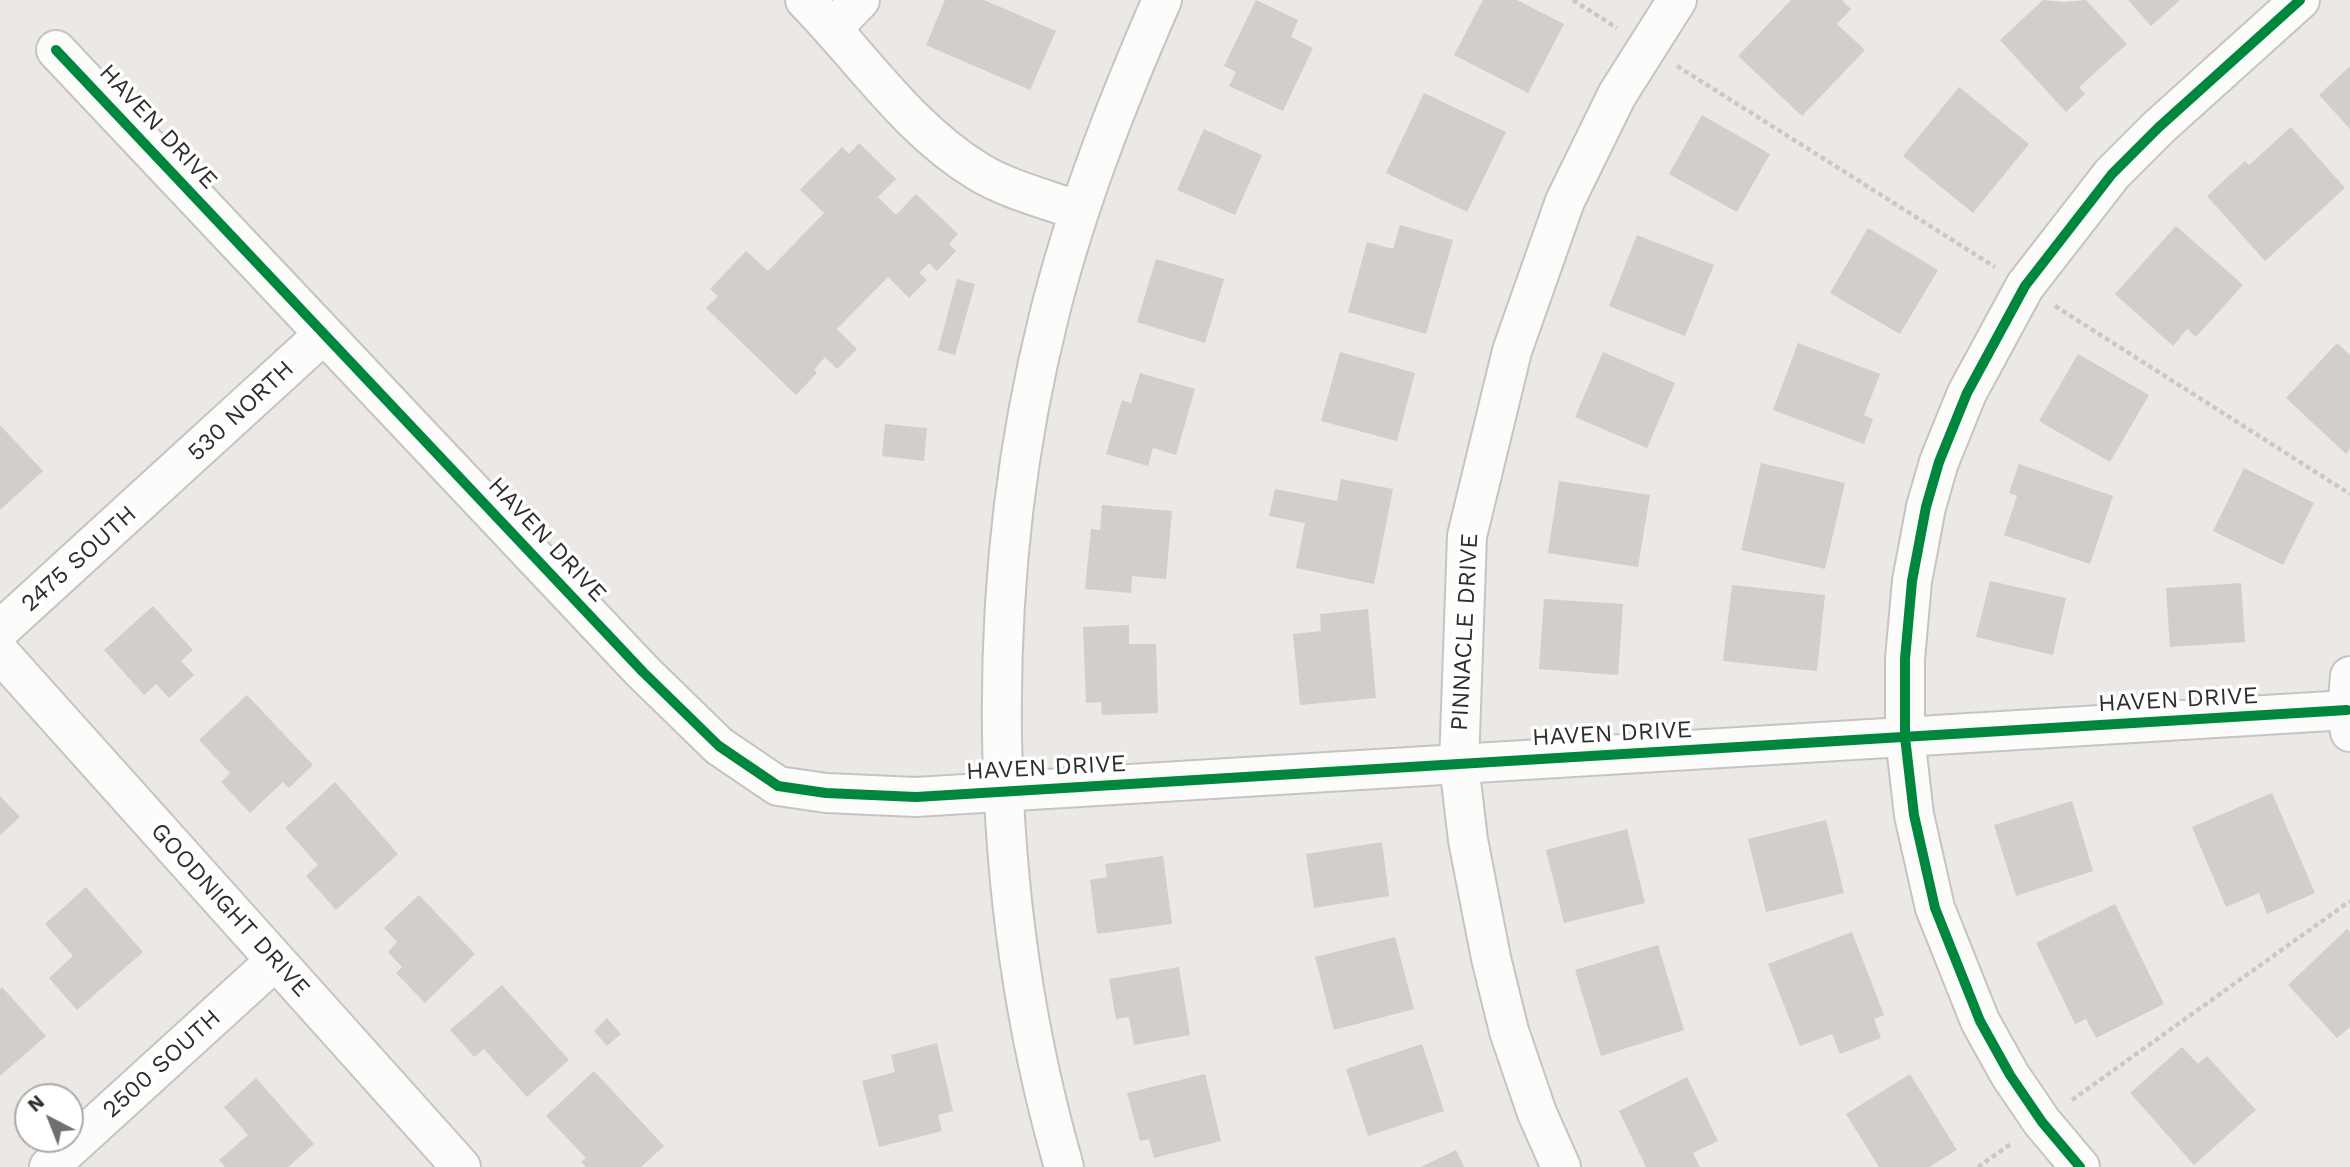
<!DOCTYPE html>
<html>
<head>
<meta charset="utf-8">
<style>
  body { margin:0 }
  #map { position:relative; width:2350px; height:1167px; overflow:hidden; background:#ece8e4; font-family:"Work Sans",sans-serif }
  canvas { display:block }
  .north { position:absolute; left:14px; top:1083px; width:70px; height:70px; box-sizing:border-box; background:#fff; border:2px solid #ababab; border-radius:50%; rotate:318deg; font-size:19px; font-weight:700; line-height:28px; text-align:center; color:#2e2e2e }
  .north::after { content:''; display:block; margin:auto; width:24px; height:32px; background:#706f6e; clip-path:polygon(50% 0,100% 100%,50% 72%,0 100%) }
</style>
</head>
<body>
<div id="map">
<canvas width="2350" height="1167"></canvas>
<div class="north">N</div>
</div>
<script>
const ctx = document.querySelector('canvas').getContext('2d');
ctx.lineJoin = 'round';
function paint(path, color) {
  ctx.fillStyle = color;
  ctx.fill(path, 'evenodd');
}
function trace(path, color, width, dash) {
  ctx.strokeStyle = color;
  ctx.lineWidth = width;
  ctx.lineCap = dash ? 'butt' : 'round';
  ctx.setLineDash(dash || []);
  ctx.stroke(path);
}
function drawText(font, color, halo, rows, align = 'center') {
  ctx.font = font + ' "Work Sans",sans-serif';
  ctx.lineWidth = 7;
  ctx.setLineDash([]);
  ctx.textBaseline = 'middle';
  ctx.strokeStyle = halo;
  ctx.fillStyle = color;
  for (const [text, x, y, turn = 0] of rows) {
    ctx.save();
    ctx.translate(x, y);
    ctx.rotate((+turn || 0) * Math.PI / 180);
    ctx.textAlign = isNaN(turn) ? turn : align;
    if (halo) ctx.strokeText(text, 0, 0);
    ctx.fillText(text, 0, 0);
    ctx.restore();
  }
}
const building = new Path2D(`
  M945 0H984L1056 31 1030 90 926 45Z
  M1256 0 1298 20 1291 37 1313 48 1283 111 1229 86 1236 72 1224 66Z
  M1483 0H1517L1564 24 1528 93 1454 55Z
  M1791 0H1842L1851 9 1837 24 1865 50 1802 116 1738 56Z
  M2043 0 2064 2 2086 0 2127 44 2079 87 2085 94 2066 112 2000 40Z
  M2128 0H2180L2151 26Z
  M2350 66V129L2319 95Z
  M1959 87 2029 144 1973 213 1903 156Z
  M1424 93 1506 132 1467 212 1386 173Z
  M1702 115 1770 154 1737 212 1669 174Z
  M2291 127 2345 188 2265 261 2207 196 2245 161 2249 165Z
  M1204 129 1262 155 1235 215 1177 190Z
  M859 143 896 179 878 197 896 215 916 194 958 234 949 244 956 251 937 271 929 263 919 273 927 280 909 298 888 277 837 329 857 349 837 369 825 357 814 370 817 373 796 395 706 308 718 296 710 289 746 251 768 271 824 213 800 190 842 147 849 154Z
  M1400 225 1453 240 1426 334 1348 312 1367 242 1393 249Z
  M2176 226 2243 285 2196 337 2187 329 2173 346 2115 294Z
  M1868 228 1938 270 1900 334 1830 293Z
  M1637 235 1714 265 1685 336 1609 306Z
  M1156 259 1224 279 1205 343 1137 322Z
  M957 279 975 284 955 355 938 350Z
  M1798 343 1880 374 1864 415 1873 419 1864 444 1773 410Z
  M2337 343 2350 355V449L2346 454 2286 398Z
  M1340 352 1415 373 1397 441 1321 421Z
  M1603 352 1675 383 1647 448 1575 417Z
  M2078 354 2149 395 2110 462 2039 421Z
  M1140 373 1195 389 1176 455 1153 448 1148 466 1106 454 1122 400 1131 403Z
  M885 424 927 428 924 461 882 456Z
  M0 425 43 471 0 510Z
  M1761 463 1845 483 1825 569 1741 550Z
  M2019 464 2113 496 2090 564 2004 535 2017 496 2009 493Z
  M2244 468 2314 503 2283 565 2213 531Z
  M1341 479 1393 489 1374 584 1296 568 1305 523 1269 516 1275 489 1337 501Z
  M1559 481 1650 495 1638 567 1548 553Z
  M1102 505 1172 511 1166 579 1132 576 1131 593 1085 589 1091 529 1100 530Z
  M1990 581 2066 598 2053 655 1976 637Z
  M2241 583 2245 642 2170 647 2166 588Z
  M1732 585 1825 595 1817 671 1723 661Z
  M1544 599 1623 604 1618 675 1539 669Z
  M153 606 193 650 181 661 194 675 169 698 156 684 144 695 104 650Z
  M1368 609 1376 698 1300 705 1293 634 1321 631 1320 614Z
  M1129 625V644H1156L1158 713 1102 715 1101 702 1086 703 1083 627Z
  M247 695 313 765 289 788 283 782 250 813 221 782 230 773 199 740Z
  M335 782 398 854 336 910 306 876 318 865 285 828Z
  M2272 793 2315 893 2267 914 2259 893 2226 907 2192 827Z
  M0 796 20 817 0 835Z
  M2072 801 2093 871 2016 896 1994 825Z
  M1826 820 1844 893 1766 912 1748 839Z
  M1627 829 1645 903 1564 923 1546 850Z
  M1382 842 1389 896 1314 908 1306 854Z
  M1163 856 1172 924 1097 934 1090 880 1107 877 1105 864Z
  M86 887 143 952 77 1010 49 978 73 956 45 924Z
  M419 895 475 954 425 1003 396 973 402 967 388 952 397 942 384 928Z
  M2115 904 2164 1004 2096 1038 2086 1019 2075 1024 2036 943Z
  M2347 929 2350 932V1027L2337 1038 2288 985Z
  M1852 932 1884 1015 1874 1019 1881 1038 1840 1054 1832 1034 1800 1046 1768 964Z
  M1395 937 1414 1009 1334 1030 1315 957Z
  M1658 945 1684 1030 1601 1056 1575 970Z
  M1179 967 1190 1035 1134 1045 1129 1017 1116 1019 1109 979Z
  M502 985 569 1060 527 1097 484 1049 474 1057 450 1030Z
  M2 987 46 1036 0 1076V989Z
  M607 1018 621 1034 607 1046 594 1031Z
  M937 1043 953 1111 938 1115 942 1131 879 1147 862 1081 895 1072 891 1055Z
  M1422 1044 1444 1111 1368 1136 1346 1069Z
  M2182 1047 2198 1064 2207 1056 2256 1110 2194 1165 2130 1093Z
  M594 1071 664 1146 641 1167H586L581 1162 586 1158 546 1116Z
  M1205 1074 1221 1141 1154 1158 1149 1139 1140 1141 1127 1093Z
  M1910 1074 1957 1150 1929 1167H1879L1846 1114Z
  M1687 1077 1718 1141 1693 1153 1700 1167H1646L1619 1111Z
  M256 1078 314 1144 288 1167H225L219 1160 248 1135 224 1107Z
  M1456 1150 1464 1167H1421Z`);
const path = new Path2D(`
  M1573 0 1617 28
  M1677 66 1995 267
  M2055 306 2350 494
  M2072 1100 2350 901
  M1978 1167 2012 1143`);
const minor = new Path2D(`
  M805 0C862 58 909 130 979 172 1009 190 1046 199 1079 211
  M833 28 860 0
  M56 50 643 672 719 746 778 786 826 793 916 797 2347 710
  M0 630 324 334
  M0 653 461 1167
  M2350 676 2347 710 2350 732
  M49 1167 275 961
  M1064 1167C987 900 981 586 1049 316 1076 207 1117 103 1162 0
  M1561 1167 1537 1113 1509 1031 1491 958 1468 840 1459 764 1467 536 1512 351 1565 201 1617 95 1677 0
  M2080 1167 2042 1122 2010 1075 1980 1021 1935 908 1914 815 1905 737V659L1912 581 1926 507 1939 462 1967 393 2025 286 2112 174 2159 127 2300 0`);
const cycleway = new Path2D(`
  M56 50 643 672 719 746 778 786 826 793 916 797 2347 710
  M2080 1167 2042 1122 2010 1075 1980 1021 1935 908 1914 815 1905 737V659L1912 581 1926 507 1939 462 1967 393 2025 286 2112 174 2159 127 2300 0`);
const streetNames = [
  ["HAVEN DRIVE",158,127,47],
  ["530 NORTH",241,411,-43],
  ["HAVEN DRIVE",547,540,47],
  ["2475 SOUTH",79,559,-42],
  ["PINNACLE DRIVE",1465,632,-87],
  ["HAVEN DRIVE",2178,700,-3],
  ["HAVEN DRIVE",1612,734,-3],
  ["HAVEN DRIVE",1046,768,-3],
  ["GOODNIGHT DRIVE",230,910,48],
  ["2500 SOUTH",162,1064,-42]
];
paint(building, '#d1cecb');
trace(minor, '#c5c4c5', 42);
trace(path, '#c9c9c8', 4.5, [5, 3.5]);
trace(minor, '#fcfcfb', 38);
trace(cycleway, '#00873e', 10);
drawText('24px', '#2e2e2e', '#fff', streetNames);
</script>
</body>
</html>
